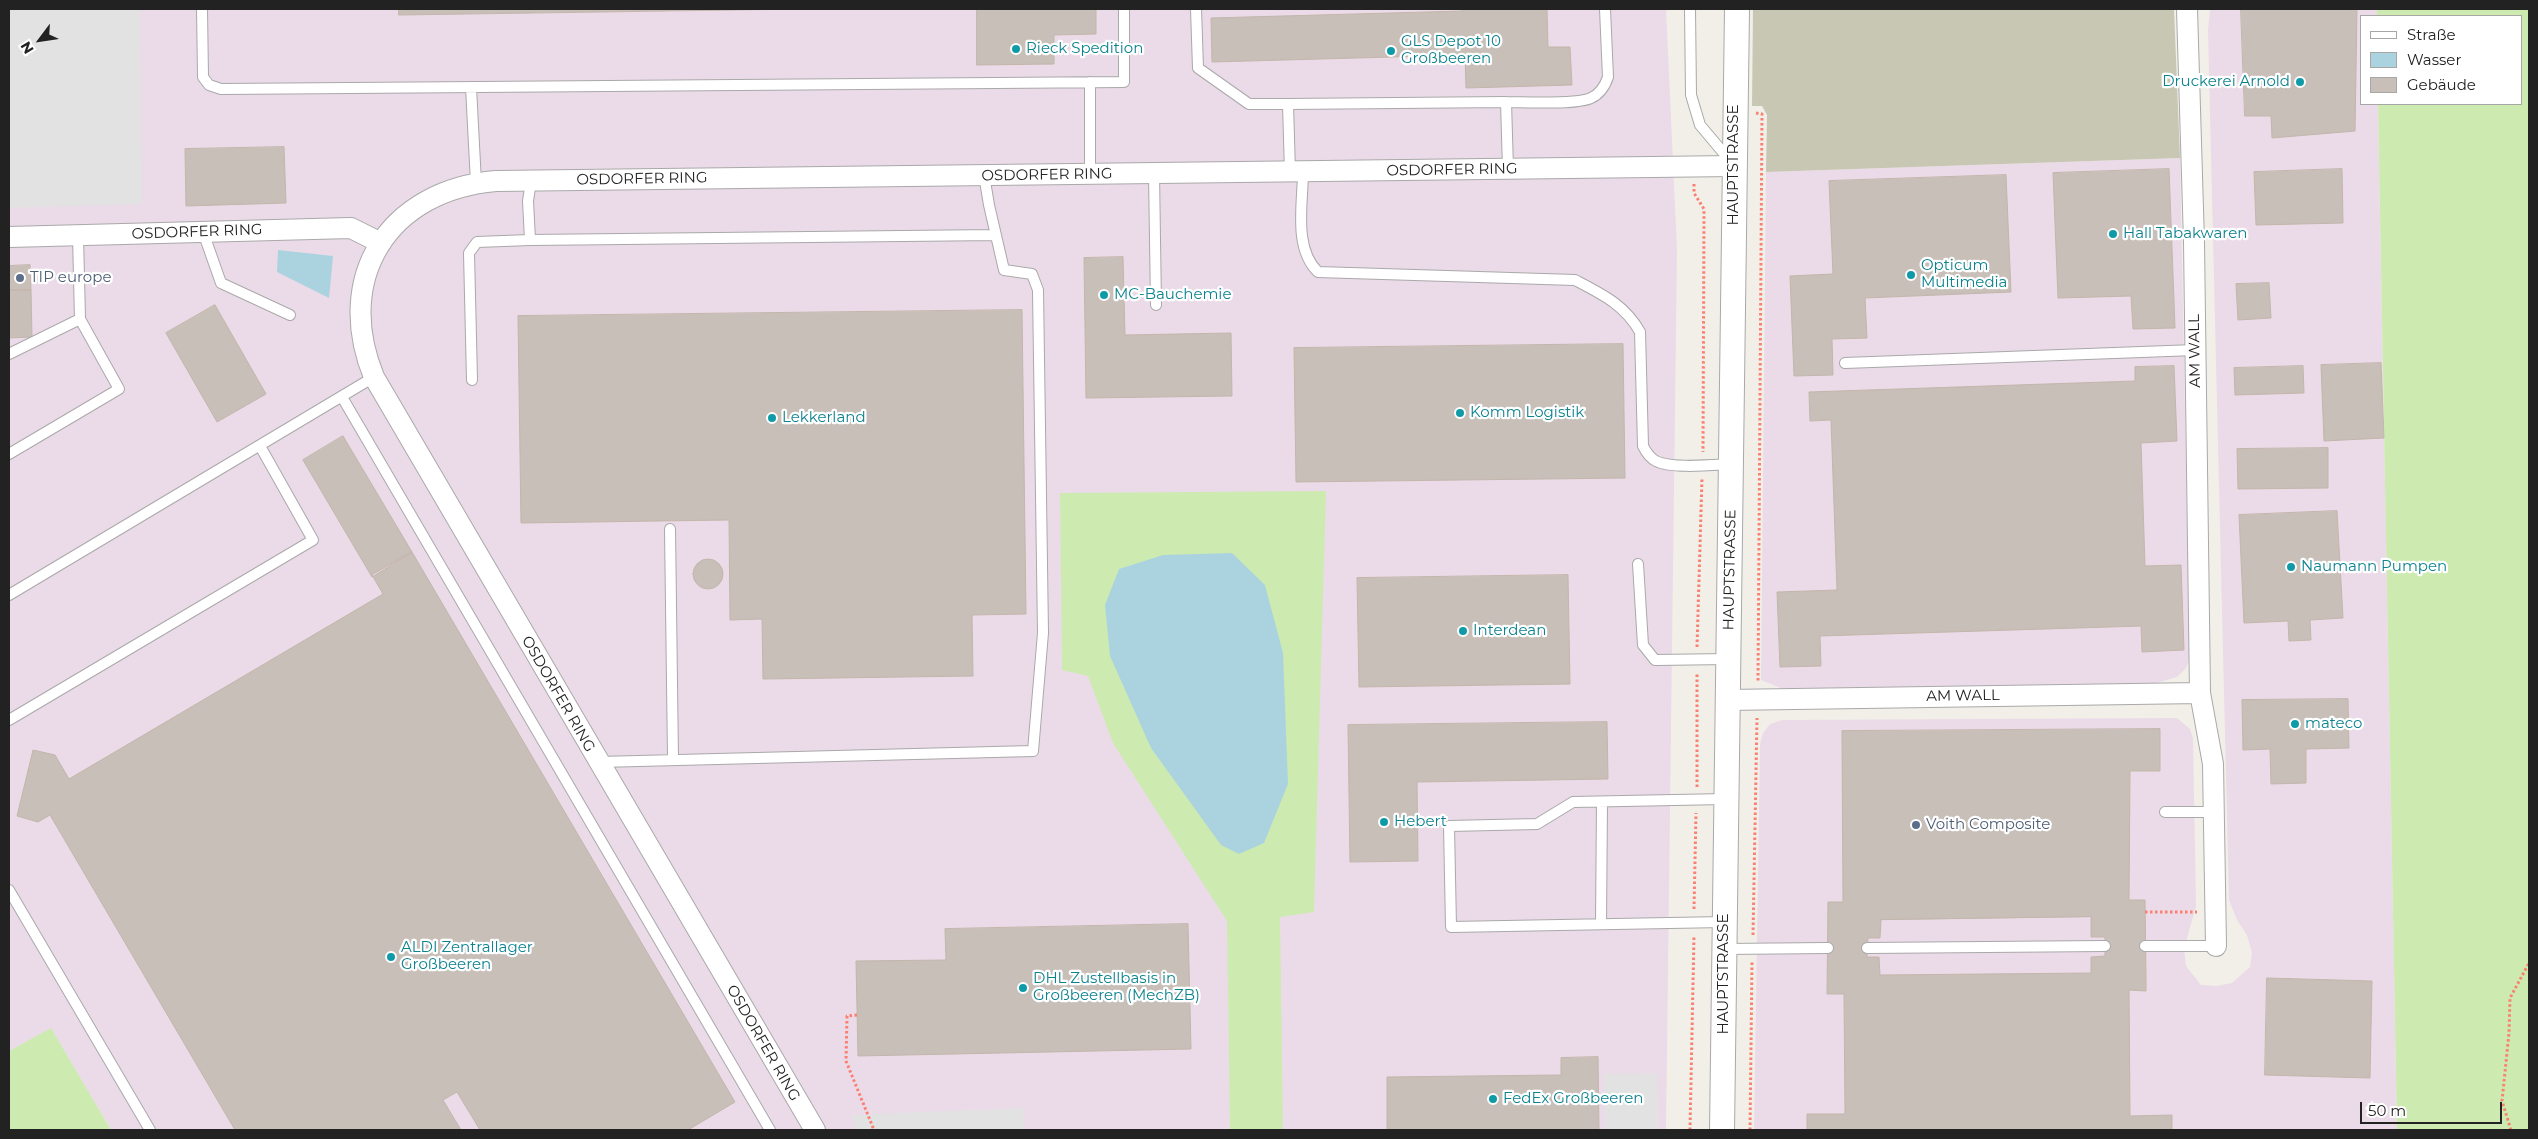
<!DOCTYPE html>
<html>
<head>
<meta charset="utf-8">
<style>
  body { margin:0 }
  #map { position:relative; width:2538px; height:1139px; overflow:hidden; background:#f2efe9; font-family:Montserrat,sans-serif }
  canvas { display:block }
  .frame { position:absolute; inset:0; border:10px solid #222; pointer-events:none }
  .legend { position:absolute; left:2360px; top:15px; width:162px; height:90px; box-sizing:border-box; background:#fff; border:1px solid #a7a7a7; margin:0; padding:6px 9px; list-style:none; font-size:15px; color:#222 }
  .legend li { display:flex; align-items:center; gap:10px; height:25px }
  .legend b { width:25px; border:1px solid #a7a7a7 }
  .north { position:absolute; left:15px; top:15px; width:50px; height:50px; -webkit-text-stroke:4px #fff; paint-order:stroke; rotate:239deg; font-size:14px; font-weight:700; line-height:20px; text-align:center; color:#222 }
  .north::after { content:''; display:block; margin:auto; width:18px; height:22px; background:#222; clip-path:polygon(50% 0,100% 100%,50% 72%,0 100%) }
  .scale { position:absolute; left:2360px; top:1102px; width:142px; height:22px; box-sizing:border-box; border:2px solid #222; border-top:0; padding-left:6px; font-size:15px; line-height:18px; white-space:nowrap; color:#222; -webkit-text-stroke:4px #fff; paint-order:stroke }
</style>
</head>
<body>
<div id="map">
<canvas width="2538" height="1139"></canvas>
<div class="frame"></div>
<ul class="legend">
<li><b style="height:6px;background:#fff"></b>Straße</li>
<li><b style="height:14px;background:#aad3df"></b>Wasser</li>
<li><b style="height:14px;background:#c7bfb8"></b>Gebäude</li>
</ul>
<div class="north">N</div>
<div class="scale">50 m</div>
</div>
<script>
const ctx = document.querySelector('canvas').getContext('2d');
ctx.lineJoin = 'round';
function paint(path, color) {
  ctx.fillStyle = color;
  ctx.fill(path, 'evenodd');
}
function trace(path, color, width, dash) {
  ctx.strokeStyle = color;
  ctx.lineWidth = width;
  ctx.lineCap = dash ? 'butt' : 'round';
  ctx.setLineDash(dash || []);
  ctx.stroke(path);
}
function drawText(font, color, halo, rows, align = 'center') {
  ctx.font = font + ' Montserrat,sans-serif';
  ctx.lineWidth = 4.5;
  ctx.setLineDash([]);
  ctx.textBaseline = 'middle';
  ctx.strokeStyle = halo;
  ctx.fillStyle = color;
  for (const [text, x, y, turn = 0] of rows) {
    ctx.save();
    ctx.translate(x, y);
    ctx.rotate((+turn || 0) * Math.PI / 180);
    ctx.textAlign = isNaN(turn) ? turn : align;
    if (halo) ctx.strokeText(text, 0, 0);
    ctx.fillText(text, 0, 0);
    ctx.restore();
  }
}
const industrial = new Path2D(`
  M9 9H1666L1677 250 1666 1130H111L51 1029 9 1051Z
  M2210 9H2377V16H2362V104H2378L2397 1130H1754L1760 744 1763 733 1770 724 1782 720 2177 718 2190 729 2193 738 2196 906 2184 949 2186 966 2201 985 2216 986 2232 983 2250 967 2252 953 2247 935 2237 920 2229 900 2208 31Z
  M2180 158 2190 658 2186 668 2177 677 2153 684 1783 689 1761 680 1766 172Z`);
const construction = new Path2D(`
  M1753 9H2174L2180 158 1766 172 1767 115 1762 106H1752Z`);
const grass = new Path2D(`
  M2377 9H2529V1130H2397L2378 104H2522V16H2377Z
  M1326 491 1314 912 1280 917 1283 1130H1230L1227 921 1113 743 1088 676 1062 670 1060 493Z
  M51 1028 111 1130H9V1051Z`);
const parking = new Path2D(`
  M9 9H140L142 204 9 208Z
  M1657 1073 1658 1130H1605L1604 1074Z
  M1023 1108 1024 1130H856L851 1115Z`);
const water = new Path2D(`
  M278 250 333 256 329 298 277 272Z
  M1232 553 1265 585 1283 653 1288 784 1264 843 1239 854 1221 845 1151 748 1110 656 1105 605 1119 569 1163 555Z`);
const building = new Path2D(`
  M399 9H800L399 15Z
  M977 9H1096V34L1054 35V64L977 65Z
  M1462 9H1547L1548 47H1570L1572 85 1466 88 1465 55 1212 62 1211 18 1462 11Z
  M2241 9H2357L2355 131 2272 138 2271 116H2245Z
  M284 147 286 203 186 206 185 149Z
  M2169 169 2175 328 2133 329 2131 296 2058 298 2053 173Z
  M2342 169 2343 223 2256 225 2254 172Z
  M2006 175 2011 292 1865 298 1867 338 1832 339 1833 375 1794 376 1790 276 1833 274 1829 181Z
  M1123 257 1125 335 1231 333 1232 396 1086 398 1084 258Z
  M30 265 31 290H9V266Z
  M2269 283 2271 318 2238 320 2236 284Z
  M9 290H31L32 337 9 338Z
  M215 305 266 394 217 422 166 333Z
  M1022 310 1026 614 972 615 973 676 763 679 762 619 730 620 729 520 521 523 518 316Z
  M1623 344 1625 478 1296 482 1294 348Z
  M2381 363 2384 438 2324 441 2321 365Z
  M2174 366 2177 441 2141 443 2145 566 2181 565 2184 650 2142 652 2141 626 1820 636 1821 666 1780 667 1777 592 1837 590 1831 420 1810 421 1809 392 2135 381V367Z
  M2303 366 2304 393 2235 395 2234 368Z
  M343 436 412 552 372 577 303 460Z
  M2328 448V488L2238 489 2237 449Z
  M2337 511 2343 618 2310 620 2311 640 2289 641 2288 621 2244 623 2239 515Z
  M412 552 735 1102 688 1130H480L457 1092 443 1100 461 1130H235L50 815 38 822 17 816 33 750 55 755 69 779 383 594 372 575Z
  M693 574a15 15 0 1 1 30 0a15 15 0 1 1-30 0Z
  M1568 575 1570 684 1359 687 1357 578Z
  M2348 699 2349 748 2306 749V783L2271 784 2270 749 2243 750 2242 700Z
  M1607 722 1608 779 1417 782 1418 861 1350 862 1348 725Z
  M2160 729V771H2130L2129 900H2145L2146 979V991L2129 990 2130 1116 2172 1115V1130H1807V1114H1845L1844 994H1827L1828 902H1843L1842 731ZM2091 917V937H2105V956L2091 957V973L1880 975 1879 957H1867L1868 938H1880L1881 920Z
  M1188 924 1191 1049 858 1056 856 961 946 960 945 929Z
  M2267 978 2372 981 2370 1078 2265 1075Z
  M1598 1057 1599 1130H1387V1077L1561 1075V1058Z`);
const path = new Path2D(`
  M1756 113 1762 114 1758 682
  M1694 184V193L1704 209 1703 452
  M1697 647 1702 478
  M1697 787V673
  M1694 909 1696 813
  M2145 912H2197
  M1753 935 1757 718
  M857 1015 847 1016 846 1061 874 1130
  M1690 1130 1694 935
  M1750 1130 1752 961
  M2511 1130 2502 1101 2509 1033 2510 998 2529 963`);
const service = new Path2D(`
  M202 9 203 77 209 85 221 89 1124 82V9
  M1196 9 1198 68 1249 104H1288
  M1690 9 1691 95 1700 125 1732 163
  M1090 82V174
  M471 87 476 183
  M1506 102C1525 102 1576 105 1591 98 1600 94 1605 86 1608 77L1605 9
  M1303 171C1303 203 1293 248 1318 272L1575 280C1602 294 1625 305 1640 332L1643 446C1646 452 1650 458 1656 461 1671 469 1712 465 1731 464
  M1290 172 1288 104 1506 102 1508 169
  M1154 173 1156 305
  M531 181 528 201 530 240 996 235
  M203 232 221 283 290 315
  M9 354 80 319
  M1845 363 2195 350
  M472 380 469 253 477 242 530 240
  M342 397 770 1130
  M9 454 119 389 80 319 78 236
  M670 529 673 759
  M1638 564 1643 645 1655 660 1728 659
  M9 595 374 377
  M9 720 313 540 260 446
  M599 762 1033 751 1043 633 1038 290 1032 274 1004 270 989 205 984 175
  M2165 812H2214
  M9 890 150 1130
  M1724 922 1451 927 1449 826 1537 824 1573 802 1725 799
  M1601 924 1602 802
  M2145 946H2216
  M1867 948 2105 946
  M1724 949 1828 948`);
const minor = new Path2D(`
  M2187 9 2194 242 2200 693 2213 764 2216 946
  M9 237 351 228 381 243
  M1727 700 2200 693
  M815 1130 374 377C333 277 389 190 496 181L1734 166`);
const tertiary = new Path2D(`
  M1722 1130 1737 9`);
const markers = [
  [1016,49,5,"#0f9aa8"],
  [1391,51,5,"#0f9aa8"],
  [2300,82,5,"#0f9aa8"],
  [2113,234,5,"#0f9aa8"],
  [1911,275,5,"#0f9aa8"],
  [20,278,5,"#5c6f8a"],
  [1104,295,5,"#0f9aa8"],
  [1460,413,5,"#0f9aa8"],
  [772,418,5,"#0f9aa8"],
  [2291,567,5,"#0f9aa8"],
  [1463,631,5,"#0f9aa8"],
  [2295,724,5,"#0f9aa8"],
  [1384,822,5,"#0f9aa8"],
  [1916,825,5,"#5c6f8a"],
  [391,957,5,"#0f9aa8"],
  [1023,988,5,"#0f9aa8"],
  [1493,1099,5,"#0f9aa8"]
];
const cultureNames = [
  ["GLS Depot 10",1401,42],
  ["Großbeeren",1401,59],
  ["Rieck Spedition",1026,49],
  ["Druckerei Arnold",2290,82,"right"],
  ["Hall Tabakwaren",2123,234],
  ["Opticum",1921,266],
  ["Multimedia",1921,283],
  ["MC-Bauchemie",1114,295],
  ["Komm Logistik",1470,413],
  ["Lekkerland",782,418],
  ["Naumann Pumpen",2301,567],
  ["Interdean",1473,631],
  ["mateco",2305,724],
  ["Hebert",1394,822],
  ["ALDI Zentrallager",401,948],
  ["Großbeeren",401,965],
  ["DHL Zustellbasis in",1033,979],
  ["Großbeeren (MechZB)",1033,996],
  ["FedEx Großbeeren",1503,1099]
];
const streetNames = [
  ["HAUPTSTRASSE",1734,165,-90],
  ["OSDORFER RING",1452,170,-1],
  ["OSDORFER RING",1047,175,-1],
  ["OSDORFER RING",642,179,-1],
  ["OSDORFER RING",197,232,-2],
  ["AM WALL",2195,351,-91],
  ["HAUPTSTRASSE",1730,570,-89],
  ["OSDORFER RING",558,694,60],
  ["AM WALL",1963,696,-1],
  ["HAUPTSTRASSE",1724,974,-90],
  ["OSDORFER RING",763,1043,60]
];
const serviceNames = [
  ["TIP europe",30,278],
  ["Voith Composite",1926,825]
];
paint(industrial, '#ebdbe8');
paint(construction, '#c7c7b4');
paint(grass, '#cdebb0');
paint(parking, '#e2e2e2');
paint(water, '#aad3df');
paint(building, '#c7bfb8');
trace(building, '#c4b6ab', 1);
trace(service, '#a9a9a9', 12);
trace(minor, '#a9a9a9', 22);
trace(tertiary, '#a9a9a9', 26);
trace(path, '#fa8072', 3, [2.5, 2.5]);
trace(service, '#fff', 10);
trace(minor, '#fff', 20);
trace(tertiary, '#fff', 24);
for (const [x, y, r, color] of markers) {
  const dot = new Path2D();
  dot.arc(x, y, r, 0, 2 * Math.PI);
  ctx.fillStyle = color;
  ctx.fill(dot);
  trace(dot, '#fff', 2);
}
drawText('15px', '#0d838f', '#fff', cultureNames, 'left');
drawText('15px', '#222', '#fff', streetNames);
drawText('15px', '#4e5e75', '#fff', serviceNames, 'left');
</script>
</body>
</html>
